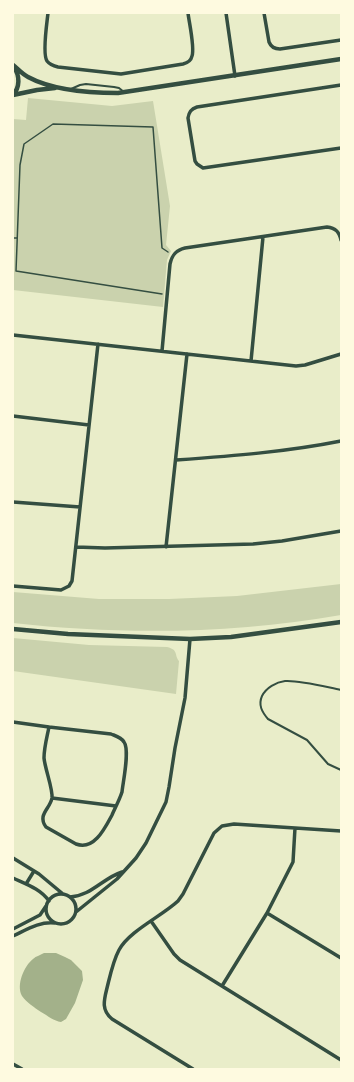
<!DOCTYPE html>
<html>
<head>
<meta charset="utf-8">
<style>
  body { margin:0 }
  #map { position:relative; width:354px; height:1082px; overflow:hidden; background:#e9edc9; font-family:Quicksand,sans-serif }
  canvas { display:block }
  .frame { position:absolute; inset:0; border:14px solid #fefae0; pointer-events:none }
</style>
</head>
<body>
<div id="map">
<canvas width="354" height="1082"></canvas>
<div class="frame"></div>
</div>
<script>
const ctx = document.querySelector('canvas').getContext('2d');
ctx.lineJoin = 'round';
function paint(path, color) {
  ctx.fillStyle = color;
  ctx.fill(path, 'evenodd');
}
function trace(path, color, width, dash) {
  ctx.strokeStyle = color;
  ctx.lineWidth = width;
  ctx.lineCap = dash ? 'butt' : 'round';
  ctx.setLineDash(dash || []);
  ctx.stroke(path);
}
const green = new Path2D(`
  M28 98 112 106 153 101 170 206 166 245 171 251 167 260 163 307 13 290V119L26 120Z
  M341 584V615C234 634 121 635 13 623V592L99 599H169L237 596Z
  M13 638 89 645 167 647C179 650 174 655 179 661L176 694 13 671Z`);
const water = new Path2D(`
  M44 953H56L65 957 71 960 82 971 83 980 75 1003 66 1019 61 1022C54 1021 48 1016 41 1012 34 1007 27 1003 22 996 16 985 24 966 33 959 36 956 41 955 44 953Z`);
const path = new Path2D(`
  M13 238H17
  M162 294 16 271 20 165 24 144 53 124 153 127 162 248 168 252`);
const service = new Path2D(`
  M71 89 80 85 86 84 114 87 119 88 124 92
  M341 690C326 687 300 680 285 681 276 682 266 688 262 696 258 705 262 712 268 719L307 740 328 764 341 770`);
const minor = new Path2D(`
  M48 13C47 23 42 54 47 61 50 65 54 66 58 67L121 74 183 64C187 63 191 61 192 56 195 48 189 22 188 13
  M226 13 235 76
  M264 13 269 42C271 47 275 49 280 49L341 40
  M341 85 197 107C191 109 189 112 188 118L195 161 197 164 203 168 341 148
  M13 335 296 366 305 365 341 354
  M162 351 170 264C172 255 176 250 185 248L327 227C336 228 339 232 341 240
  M251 361 263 237
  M13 416 89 425
  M176 460C231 456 286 452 341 441
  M13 502 80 507
  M76 547 105 548 253 544 282 541 341 531
  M166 547 187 354
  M13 586 61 590 69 586 72 581 98 344
  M13 722 49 727 111 734C116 736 121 737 124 742 130 750 123 782 122 792 119 801 115 808 112 815 105 828 94 851 76 844L46 827C37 815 50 809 52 798 53 789 45 769 44 758 44 748 47 737 49 727
  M52 798 116 806
  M13 858 39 874 63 894
  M13 878C26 884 41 889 49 901
  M26 884 34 871
  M46 909a15 15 0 1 1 30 0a15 15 0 1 1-30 0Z
  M70 897C91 896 103 878 122 872
  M76 912 117 879 136 858 146 843 166 802 169 787 175 748 185 698 190 639
  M267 913 341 958
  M151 921 174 954 180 960 341 1060
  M13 929 40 915 46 906
  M13 936C26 930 40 921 55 923
  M222 986 267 913 293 862 295 828
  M13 1064 22 1069
  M193 1069 112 1019C101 1010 104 1000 107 988 110 976 113 961 119 950 129 931 162 916 178 901L183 894 214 833 222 826 234 824 341 831`);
const tertiary = new Path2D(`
  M13 65C18 69 22 74 28 77 54 91 89 93 118 93L341 59
  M13 95 37 90 55 88
  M13 95C20 87 20 76 14 67
  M13 629 68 634 190 639 231 637 341 622`);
paint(green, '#cad2ad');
paint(water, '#a3b18a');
trace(path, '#344e41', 1.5);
trace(service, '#344e41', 2);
trace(minor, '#344e41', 3.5);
trace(tertiary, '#344e41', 4.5);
</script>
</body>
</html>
